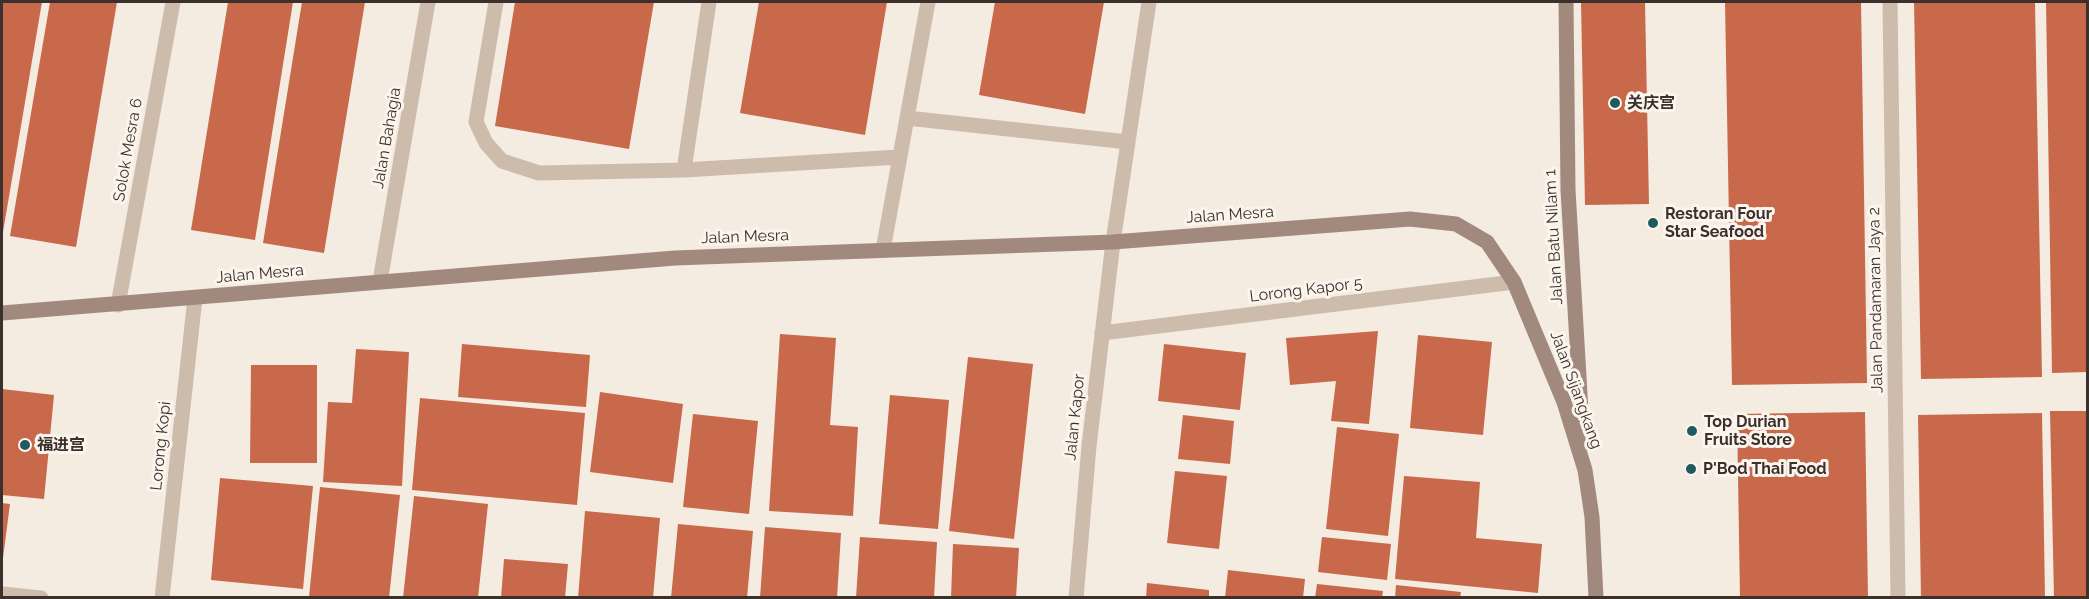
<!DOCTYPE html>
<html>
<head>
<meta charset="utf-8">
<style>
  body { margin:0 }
  #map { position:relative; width:2089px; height:599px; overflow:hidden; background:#f4ebe1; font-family:Raleway,sans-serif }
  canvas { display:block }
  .frame { position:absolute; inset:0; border:3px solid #3b302b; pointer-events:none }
</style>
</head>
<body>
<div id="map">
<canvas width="2089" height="599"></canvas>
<div class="frame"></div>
</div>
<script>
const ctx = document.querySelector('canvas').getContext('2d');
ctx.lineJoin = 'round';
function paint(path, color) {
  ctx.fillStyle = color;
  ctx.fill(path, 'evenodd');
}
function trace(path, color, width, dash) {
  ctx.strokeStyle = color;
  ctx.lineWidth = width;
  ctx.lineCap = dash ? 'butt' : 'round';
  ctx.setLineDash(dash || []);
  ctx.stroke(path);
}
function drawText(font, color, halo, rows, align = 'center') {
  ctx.font = font + ' Raleway,"Noto Sans SC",sans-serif';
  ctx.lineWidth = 6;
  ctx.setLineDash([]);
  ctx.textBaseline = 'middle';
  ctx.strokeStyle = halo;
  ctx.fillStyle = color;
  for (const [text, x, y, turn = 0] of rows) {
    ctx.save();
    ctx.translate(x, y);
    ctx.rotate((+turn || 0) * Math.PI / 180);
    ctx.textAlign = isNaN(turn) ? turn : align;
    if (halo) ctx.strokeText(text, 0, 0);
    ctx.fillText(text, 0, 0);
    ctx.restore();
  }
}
const building = new Path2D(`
  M2 2H42L3 232H2Z
  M50 2H117L76 247 10 236Z
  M228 2H293L255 240 191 230Z
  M302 2H365L324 253 263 243Z
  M515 2H654L629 149 495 126Z
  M759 2H887L865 135 740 113Z
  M995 2H1104L1085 114 979 95Z
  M1581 2H1645L1649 204 1585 205Z
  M1725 2H1861L1867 383 1732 385Z
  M1914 2H2035L2042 377 1921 379Z
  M2046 2H2088V372L2052 373Z
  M1378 331 1369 424 1331 421 1336 381 1290 385 1286 338Z
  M780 334 836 338 830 425 858 427 853 516 769 511Z
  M1418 335 1492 342 1483 435 1410 428Z
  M462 344 590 355 586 407 458 397Z
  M1164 344 1246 353 1240 410 1158 401Z
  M356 349 409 352 402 486 323 482 328 402 352 403Z
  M968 357 1033 364 1014 539 949 531Z
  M251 365H317V463H250Z
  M2 389 54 395 44 499 2 495Z
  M600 392 683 404 673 483 590 472Z
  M890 395 949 400 938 529 879 524Z
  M420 398 585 413 577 505 412 490Z
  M2050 411H2088V598H2054Z
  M1865 412 1868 598H1740L1737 414Z
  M2042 413 2045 598H1921L1918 415Z
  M693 414 758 421 749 514 683 507Z
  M1183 415 1234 421 1230 464 1178 459Z
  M1337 427 1399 434 1388 536 1326 529Z
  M1175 471 1227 476 1219 549 1167 543Z
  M1404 476 1480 482 1476 538 1542 544 1538 593 1395 579Z
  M220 478 313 486 303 589 211 580Z
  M320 487 400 495 389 598 309 597Z
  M414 496 488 504 478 598H403Z
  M2 503 10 504 3 558H2Z
  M585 511 660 518 653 598H578Z
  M678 524 753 531 747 598H671Z
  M765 527 841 533 837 598H760Z
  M860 537 937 542 934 598H856Z
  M1322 537 1391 544 1387 580 1318 572Z
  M953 544 1019 548 1016 598H951Z
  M504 559 568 564 565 598H501Z
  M1228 570 1305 579 1303 598H1225Z
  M1147 583 1209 590V598H1146Z
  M1317 584 1383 591 1382 598H1315Z
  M1396 585 1461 592 1460 598H1395Z`);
const lane = new Path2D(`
  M496 2 476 122 486 143 502 161 539 173 684 170 899 157
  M907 118 1128 142
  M684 170 709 2
  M1113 242 1149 2
  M883 250 928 2
  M1102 333 1514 282`);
const street = new Path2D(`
  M1890 2 1898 598
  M380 281 428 2
  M118 305 173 2
  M2 594 41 598
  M162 598 195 298
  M1076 598 1089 446 1113 242`);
const secondary = new Path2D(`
  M1566 2 1568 190 1583 445
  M2 313 675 258 1113 242 1410 219 1456 224 1487 242 1514 282 1564 402 1585 470 1592 517 1596 598`);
const markers = [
  [1615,103,6,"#1f5a5e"],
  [1653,223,6,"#1f5a5e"],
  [1692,431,6,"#1f5a5e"],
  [25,445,6,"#1f5a5e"],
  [1691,469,6,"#1f5a5e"]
];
const poiNames = [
  ["关庆宫",1627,103],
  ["Restoran Four",1665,214],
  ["Star Seafood",1665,232],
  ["Top Durian",1704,422],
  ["Fruits Store",1704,440],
  ["福进宫",37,445],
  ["P'Bod Thai Food",1703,469]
];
const streetNames = [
  ["Jalan Bahagia",387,138,-80],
  ["Solok Mesra 6",128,150,-80],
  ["Jalan Mesra",1230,215,-4],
  ["Jalan Mesra",745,237,-2],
  ["Jalan Batu Nilam 1",1554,237,-93],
  ["Jalan Mesra",260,274,-5],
  ["Lorong Kapor 5",1306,290,-7],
  ["Jalan Pandamaran Jaya 2",1876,300,-91],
  ["Jalan Sijangkang",1576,390,70],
  ["Jalan Kapor",1075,417,-84],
  ["Lorong Kopi",161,446,-84]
];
paint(building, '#c8694b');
trace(lane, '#cdbbac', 15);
trace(street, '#cdbbac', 15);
trace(secondary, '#a18a7d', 15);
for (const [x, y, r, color] of markers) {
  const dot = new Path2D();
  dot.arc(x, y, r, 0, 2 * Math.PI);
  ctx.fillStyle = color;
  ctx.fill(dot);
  trace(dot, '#fbf5ee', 2);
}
drawText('bold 16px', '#3b302b', '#fbf5ee', poiNames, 'left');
drawText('16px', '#3b302b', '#fbf5ee', streetNames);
</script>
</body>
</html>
